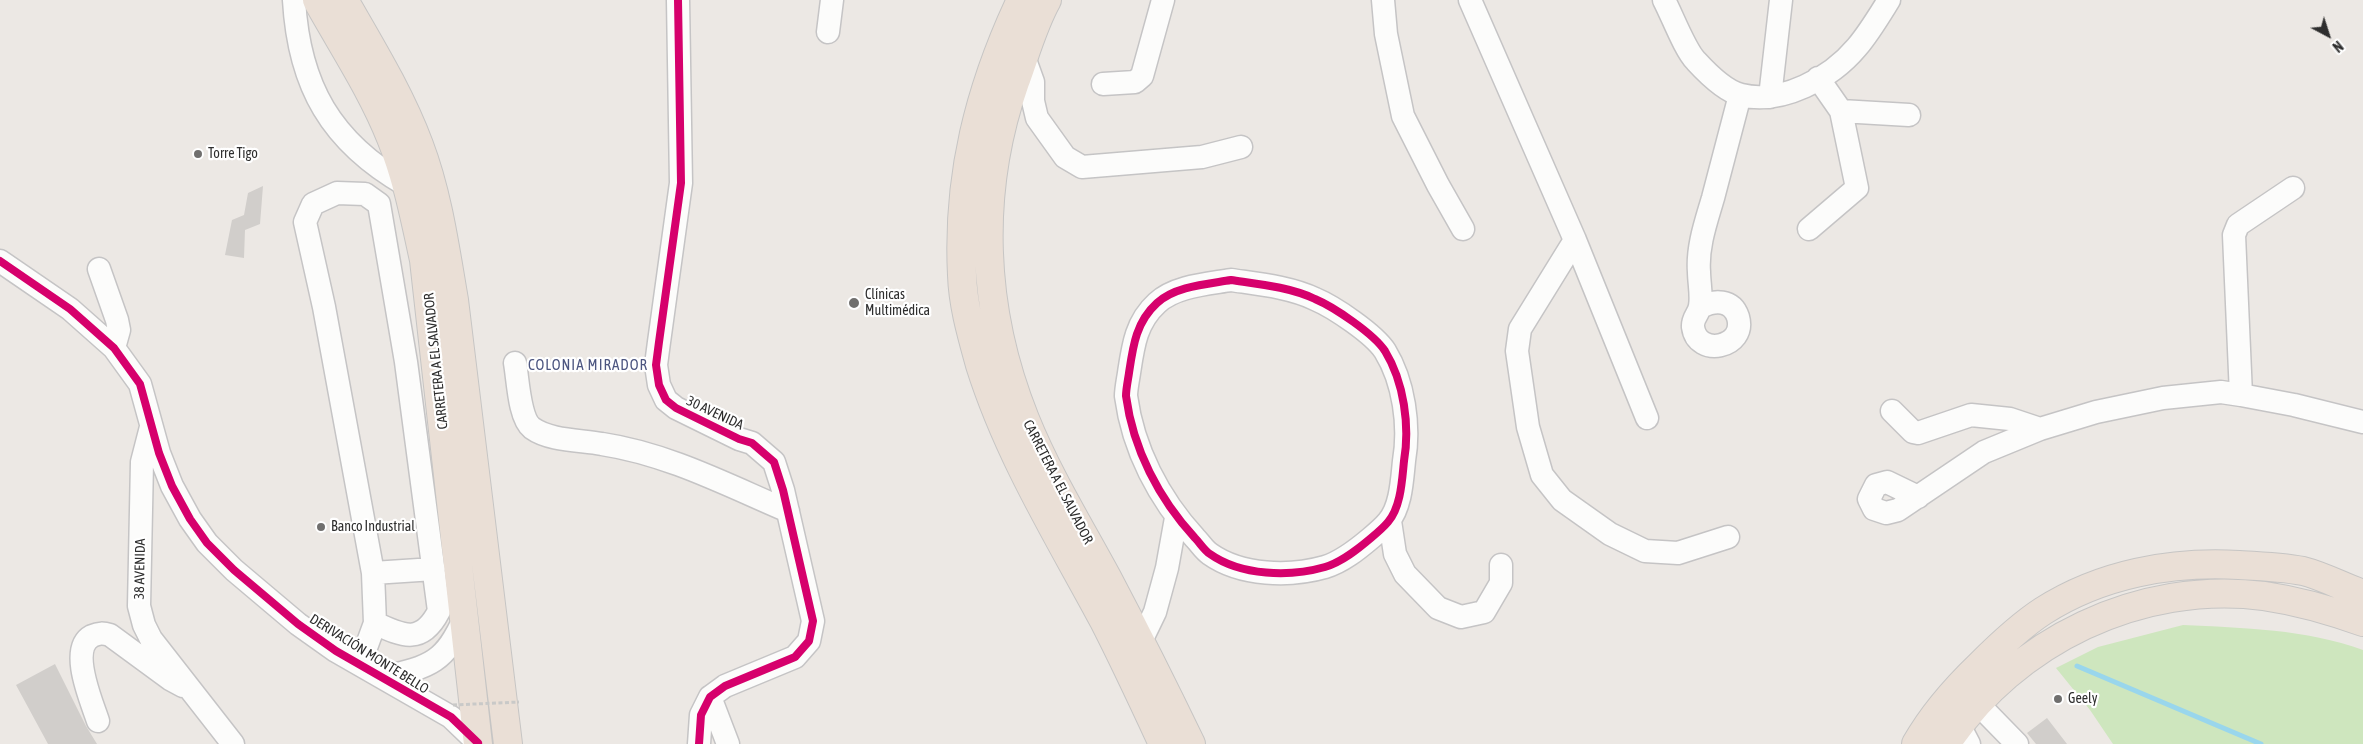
<!DOCTYPE html>
<html>
<head>
<meta charset="utf-8">
<style>
  body { margin:0 }
  #map { position:relative; width:2363px; height:744px; overflow:hidden; background:#ece8e4; font-family:"Asap Condensed",sans-serif }
  canvas { display:block }
  .north { position:absolute; left:2303px; top:10px; width:50px; height:50px; -webkit-text-stroke:4px #fff; paint-order:stroke; rotate:140deg; font-size:14px; font-weight:700; line-height:20px; text-align:center; color:#2e2e2e }
  .north::after { content:''; display:block; margin:auto; width:18px; height:22px; background:#2e2e2e; clip-path:polygon(50% 0,100% 100%,50% 72%,0 100%) }
</style>
</head>
<body>
<div id="map">
<canvas width="2363" height="744"></canvas>
<div class="north">N</div>
</div>
<script>
const ctx = document.querySelector('canvas').getContext('2d');
ctx.lineJoin = 'round';
function paint(path, color) {
  ctx.fillStyle = color;
  ctx.fill(path, 'evenodd');
}
function trace(path, color, width, dash) {
  ctx.strokeStyle = color;
  ctx.lineWidth = width;
  ctx.lineCap = dash ? 'butt' : 'round';
  ctx.setLineDash(dash || []);
  ctx.stroke(path);
}
function drawText(font, color, halo, rows, align = 'center') {
  ctx.font = font + ' "Asap Condensed",sans-serif';
  ctx.lineWidth = 4.5;
  ctx.setLineDash([]);
  ctx.textBaseline = 'middle';
  ctx.strokeStyle = halo;
  ctx.fillStyle = color;
  for (const [text, x, y, turn = 0] of rows) {
    ctx.save();
    ctx.translate(x, y);
    ctx.rotate((+turn || 0) * Math.PI / 180);
    ctx.textAlign = isNaN(turn) ? turn : align;
    if (halo) ctx.strokeText(text, 0, 0);
    ctx.fillText(text, 0, 0);
    ctx.restore();
  }
}
const green = new Path2D(`
  M2183 625C2243 628 2306 629 2363 650V744H2113L2090 710 2056 668 2098 647Z`);
const stream = new Path2D(`
  M2077 666 2261 744`);
const building = new Path2D(`
  M263 186 260 224 245 230 244 258 225 255 232 220 244 215 248 193Z
  M55 664 86 726 97 744H48L16 685Z
  M2047 718 2067 744H2036L2027 733Z`);
const minor = new Path2D(`
  M294 0C299 86 331 142 406 185
  M678 0 681 183 659 342 656 365 659 385 666 400 676 408 739 439 752 443 774 462 783 490 813 621 809 641 795 657 725 686 710 697 701 715 699 744
  M1383 0 1386 34 1403 116 1438 185 1463 229
  M1470 0 1575 240 1647 418
  M1664 0C1672 15 1685 50 1696 61 1707 73 1725 91 1741 95 1782 105 1831 78 1857 47 1869 33 1879 16 1889 0
  M828 32 832 0
  M1024 57 1033 82V101L1037 118 1065 157 1082 167 1202 157 1241 147
  M1103 84 1135 82 1142 76 1163 0
  M1770 97 1781 0
  M1841 111 1909 115
  M1809 229 1857 188 1841 111 1818 78
  M1575 240 1520 329 1517 351 1528 427 1542 475 1562 500 1610 534 1645 551 1678 553 1728 537
  M0 261 70 309 114 348 140 384 159 453 172 486 190 519 207 543 234 570 298 624 336 651 451 717 478 743
  M99 269 117 320 119 330 114 348
  M1231 280C1258 284 1290 287 1315 299 1334 307 1374 334 1385 351 1404 382 1410 426 1404 461 1402 480 1401 507 1388 522 1383 528 1377 533 1371 538 1358 549 1342 562 1325 567 1290 577 1241 576 1210 554 1204 550 1200 543 1195 538 1159 499 1133 449 1126 396 1126 389 1128 380 1129 373 1133 346 1136 322 1157 303 1175 286 1208 284 1231 280Z
  M1701 307C1714 300 1732 299 1738 317 1747 348 1697 358 1693 327 1692 318 1699 314 1700 306 1702 296 1699 282 1699 272 1697 247 1706 222 1713 198 1722 164 1731 129 1740 95
  M515 363C518 379 519 418 532 428 550 441 581 440 602 444 668 454 727 485 788 511
  M2241 395 2234 235 2238 225 2293 188
  M1892 411 1913 432 1918 433 1971 415 2010 419 2040 429
  M151 427 142 462 139 606 144 625 151 639 233 744
  M1918 497 1887 482 1876 485 1869 499 1874 509 1886 513 1898 510 1984 452 2040 429 2096 412 2163 398 2221 392 2241 395 2294 405 2363 422
  M1390 521 1395 554 1405 574 1438 608 1461 617 1484 612 1501 583V565
  M373 573 434 569
  M1141 641 1155 612 1167 568 1176 518
  M360 664 375 623 373 573 324 307 305 222 313 204 337 193 365 194 379 204 406 362 439 611C422 644 404 637 375 623
  M383 677C431 667 445 662 465 617
  M710 697 728 744
  M1977 703 2017 744
  M98 721C92 702 68 649 92 636 99 633 103 633 110 635L170 679 183 686
  M1959 725 1969 744`);
const highway = new Path2D(`
  M317 0C342 45 372 90 391 138 407 177 415 219 424 260L478 744
  M344 0C371 47 400 94 419 145 438 195 445 248 454 300L508 744
  M1021 0C979 89 957 177 962 275 963 306 972 336 980 365 1009 457 1059 537 1104 621 1125 662 1144 703 1163 744
  M1047 0C1033 25 1025 55 1015 82 976 193 981 310 1025 419 1048 476 1081 529 1110 583 1138 636 1165 690 1191 744
  M1916 744C1933 714 1956 688 1980 665 2000 645 2020 626 2043 611 2101 574 2171 561 2239 565 2259 566 2283 567 2303 571 2323 576 2343 587 2363 594
  M1946 744C2014 641 2140 580 2264 596 2298 601 2330 610 2363 622`);
const pathBridge = new Path2D(`
  M453 705 519 702`);
const cycleway = new Path2D(`
  M678 0 681 183 659 342 656 365 659 385 666 400 676 408 739 439 752 443 774 462 783 490 813 621 809 641 795 657 725 686 710 697 701 715 699 744
  M0 261 70 309 114 348 140 384 159 453 172 486 190 519 207 543 234 570 298 624 336 651 451 717 478 743
  M1231 280C1258 284 1290 287 1315 299 1334 307 1374 334 1385 351 1404 382 1410 426 1404 461 1402 480 1401 507 1388 522 1383 528 1377 533 1371 538 1358 549 1342 562 1325 567 1290 577 1241 576 1210 554 1204 550 1200 543 1195 538 1159 499 1133 449 1126 396 1126 389 1128 380 1129 373 1133 346 1136 322 1157 303 1175 286 1208 284 1231 280Z`);
const markers = [
  [198,154,5,"#706f6e"],
  [854,303,6,"#706f6e"],
  [321,527,5,"#706f6e"],
  [2058,699,5,"#706f6e"]
];
const poiNames = [
  ["Torre Tigo",208,154],
  ["Clínicas",865,295],
  ["Multimédica",865,311],
  ["Banco Industrial",331,527],
  ["Geely",2068,699]
];
const streetNames = [
  ["CARRETERA A EL SALVADOR",436,361,-96],
  ["30 AVENIDA",715,413,25],
  ["CARRETERA A EL SALVADOR",1058,482,63],
  ["38 AVENIDA",140,569,-89],
  ["DERIVACIÓN MONTE BELLO",369,654,32]
];
const neighbourhoodNames = [
  ["COLONIA MIRADOR",588,365]
];
paint(green, '#cee6be');
trace(stream, '#99d6ec', 5);
paint(building, '#d1cecb');
trace(minor, '#c5c4c5', 25);
trace(highway, '#c6c5c4', 30);
trace(minor, '#fcfcfb', 22);
trace(highway, '#eadfd6', 28);
trace(pathBridge, '#c9c9c8', 3, [4, 2.5]);
trace(cycleway, '#d6006c', 8);
for (const [x, y, r, color] of markers) {
  const dot = new Path2D();
  dot.arc(x, y, r, 0, 2 * Math.PI);
  ctx.fillStyle = color;
  ctx.fill(dot);
  trace(dot, '#fff', 2);
}
drawText('14px', '#2e2e2e', '#fff', poiNames, 'left');
drawText('14px', '#2e2e2e', '#fff', streetNames);
ctx.letterSpacing = '1px';
drawText('15px', '#4d5680', '#fff', neighbourhoodNames);
ctx.letterSpacing = '0px';
</script>
</body>
</html>
